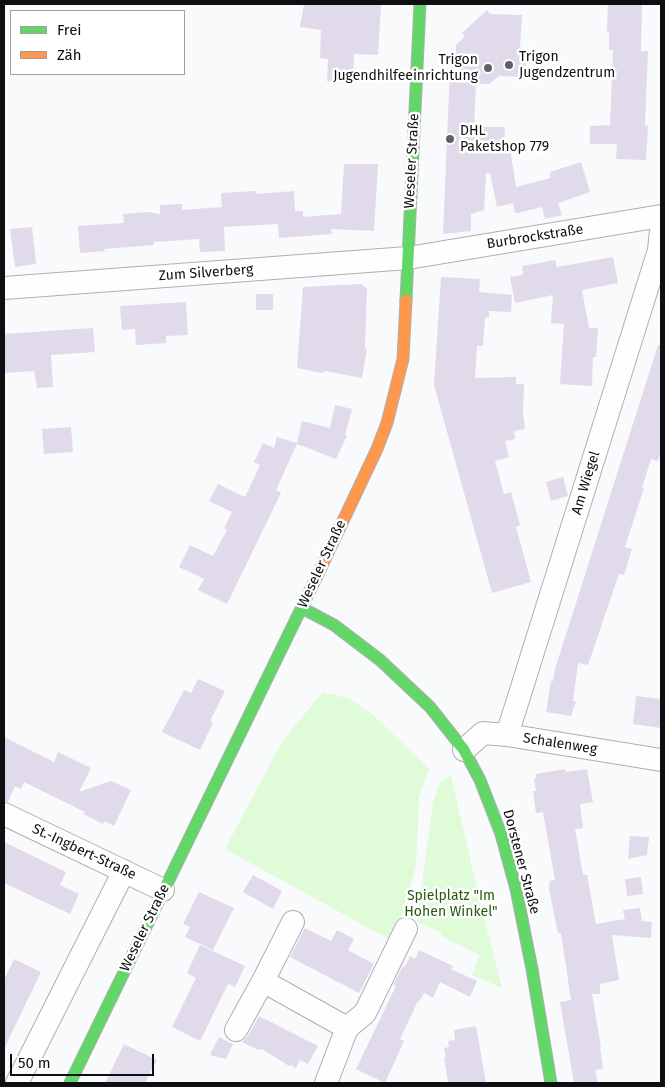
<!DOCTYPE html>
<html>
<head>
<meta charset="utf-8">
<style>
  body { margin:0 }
  #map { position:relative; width:665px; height:1087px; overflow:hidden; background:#f8fafc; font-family:"Fira Sans",sans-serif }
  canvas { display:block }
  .frame { position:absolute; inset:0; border:5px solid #0e0f10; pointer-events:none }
  .legend { position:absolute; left:10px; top:10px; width:175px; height:65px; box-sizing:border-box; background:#fff; border:1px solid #9f9f9f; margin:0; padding:6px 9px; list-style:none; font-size:15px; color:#0e0f10 }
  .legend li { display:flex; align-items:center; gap:10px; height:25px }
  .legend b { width:25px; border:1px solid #9f9f9f }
  .scale { position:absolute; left:10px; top:1054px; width:144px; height:22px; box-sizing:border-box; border:2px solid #0e0f10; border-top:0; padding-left:6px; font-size:15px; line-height:18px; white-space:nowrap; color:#0e0f10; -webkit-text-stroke:4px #fff; paint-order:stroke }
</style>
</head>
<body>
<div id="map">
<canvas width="665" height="1087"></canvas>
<div class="frame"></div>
<ul class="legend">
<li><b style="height:6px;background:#63d668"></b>Frei</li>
<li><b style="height:6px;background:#ff974d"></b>Zäh</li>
</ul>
<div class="scale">50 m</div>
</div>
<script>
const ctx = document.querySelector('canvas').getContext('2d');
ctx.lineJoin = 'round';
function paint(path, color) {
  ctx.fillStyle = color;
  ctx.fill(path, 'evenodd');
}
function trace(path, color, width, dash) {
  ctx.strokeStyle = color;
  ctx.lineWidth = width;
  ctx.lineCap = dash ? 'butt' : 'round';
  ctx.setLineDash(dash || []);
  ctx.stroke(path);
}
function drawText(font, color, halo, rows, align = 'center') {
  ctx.font = font + ' "Fira Sans",sans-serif';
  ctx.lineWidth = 5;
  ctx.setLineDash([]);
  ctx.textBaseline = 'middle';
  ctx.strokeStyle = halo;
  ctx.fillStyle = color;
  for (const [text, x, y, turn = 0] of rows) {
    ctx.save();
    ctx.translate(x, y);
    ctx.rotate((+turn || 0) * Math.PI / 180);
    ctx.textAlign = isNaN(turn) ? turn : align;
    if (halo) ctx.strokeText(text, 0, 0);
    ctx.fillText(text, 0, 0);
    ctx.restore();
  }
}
const green = new Path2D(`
  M323 692 350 699 373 715 429 769 419 797 416 866 394 942 225 849 283 740Z
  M451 776 482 910 502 988 472 975 480 955 441 936 442 933 417 922 433 803 440 782Z`);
const building = new Path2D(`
  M304 4H381L378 55 354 54 353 84 327 81 328 59 320 58 321 30 300 27Z
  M608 4H642L641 51H648L645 125 648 126 646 160 616 159 617 144H590V126L610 125 613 50H609V32H607Z
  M487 10 490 14 522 15 520 48 518 51 526 60 525 77 499 76 489 84H476L474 127H505L504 149 510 148 516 187 550 178V172L581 162 590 192 558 203 562 215 545 219 542 207 518 213H515L513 203 497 207 490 173H486L484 210 471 214V231L443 234 450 67H455L456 45 465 36 462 33Z
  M344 164H378L374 231 331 229 332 234 279 238 278 224 224 227 225 251 200 252 199 239 154 242V245L104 249 105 251 80 253 78 226 124 223 123 214 148 212 160 214V205L182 204V210L222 207 221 193 256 191V194L294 191 295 211H303V217L341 214Z
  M32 227 36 264 15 267 10 229Z
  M613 257 618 283 582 290 589 328H598L596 357H593L592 386 560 384 564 324 551 323 553 295 515 303 510 277 523 275 522 266 555 260 557 267Z
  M441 277 480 279 479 292 512 295 511 312 489 311V318L485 317 483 346H477L475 378 516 377V384H524L523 412 525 429 514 431 515 439 505 441 509 457 495 461 504 494 511 492 520 525 516 527 531 582 492 593 434 385Z
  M362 284 367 289 365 349H367L362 378 325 371 322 373 297 368 303 287Z
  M256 294H273V310H256Z
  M186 302 188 335 166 336V343L136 345 135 329 122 330 120 306Z
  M93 328 95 352 51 355 53 387 37 388 34 371 4 373V334Z
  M658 345H661V451L658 461 651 459 642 488H644L625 547 632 549 624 575 619 574 588 665 578 663 573 701H576L571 716 546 712 551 681H553L555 669Z
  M335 405 352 409 345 435 347 436 336 459 297 444 276 490 281 493 227 604 198 590 204 579 179 567 190 545 213 556 227 530 224 528 232 512 209 501 218 484 245 497 260 465 254 462 263 443 274 448 277 437 297 443 302 421 330 428Z
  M71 427 73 452 44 454 42 429Z
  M563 477 568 496 551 501 546 482Z
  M198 679 225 691 210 721 213 723 200 750 162 732 184 690 191 693Z
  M636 696 661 699V728L633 724Z
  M4 737 54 762 58 752 91 768 79 792 111 781 131 790 114 826 104 821 103 824 83 814 85 812 24 782 21 789 15 786 8 802 4 801Z
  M565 769 566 772 587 769 593 802 580 804 583 828 575 829 583 875H587L596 924 625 919 623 910 640 908 642 921 652 922 651 938 612 935 619 980 600 984V994H592L601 1047H600L603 1069 595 1070 598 1083H574L560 1002 571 1000 561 933H558L549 889 550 881 555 880 543 812 536 813 533 791H536L534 778H536V774Z
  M630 836 649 837 647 855 628 859Z
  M4 842 66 872 60 885 79 894 70 914 4 883Z
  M253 875 282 891 273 909 243 892Z
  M641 877 643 894 627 896 625 879Z
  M199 892 234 908 213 950 185 937 190 927 183 924Z
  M305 928 331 941 337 930 354 939 348 950 374 964 379 954 359 993 290 957Z
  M200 945 245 966 235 987 228 984 200 1041 172 1027 196 978 187 973Z
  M419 950 453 966 451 969 477 981 470 997 440 982 433 998 424 993 419 1002 418 1001 400 1039 404 1041 385 1083 356 1069 396 986 393 985 403 966 405 967 410 956 415 959Z
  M14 959 41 972 4 1049V980Z
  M259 1016 318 1046 308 1064 300 1060 296 1068 291 1065 289 1066 270 1054 261 1049 258 1050 242 1042 248 1036Z
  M476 1026 486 1083H448L444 1057H446L444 1048 449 1047 448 1041 455 1040 454 1030Z
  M219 1037 233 1044 226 1059 210 1055Z
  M124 1044 157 1060 145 1083H105Z`);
const street = new Path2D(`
  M4 288 408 258 661 216
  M507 735 659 250 661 231
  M464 750 483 733 507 735 661 760
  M4 814 163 890
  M293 922 263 981 347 1028
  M236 1030 263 981
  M17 1083 124 871
  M326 1083 347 1028 365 1013 406 929`);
const fast = new Path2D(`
  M406 300 420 4
  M302 608 334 625 380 660 430 707 464 750 480 780 501 834 516 889 532 969 551 1083
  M70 1083 317 576`);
const slow = new Path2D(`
  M317 576 377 449 387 423 403 359 406 300`);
const markers = [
  [509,65,5,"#606163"],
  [488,68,5,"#606163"],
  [450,139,5,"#606163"]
];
const poiNames = [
  ["Trigon",519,57],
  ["Jugendzentrum",519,73],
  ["Trigon",478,60,"right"],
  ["Jugendhilfeeinrichtung",478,76,"right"],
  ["DHL",460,131],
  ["Paketshop 779",460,147]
];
const streetNames = [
  ["Weseler Straße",412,161,-87],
  ["Burbrockstraße",535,237,-9],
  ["Zum Silverberg",206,273,-4],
  ["Am Wiegel",586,483,-73],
  ["Weseler Straße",322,564,-65],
  ["Schalenweg",560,744,9],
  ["St.-Ingbert-Straße",84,852,25],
  ["Dorstener Straße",521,862,75],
  ["Weseler Straße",145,928,-64]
];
const parkNames = [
  ["Spielplatz \"Im",451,896],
  ["Hohen Winkel\"",451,912]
];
paint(green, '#dffbd8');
paint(building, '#e1daeb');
trace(street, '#adafb0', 24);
trace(fast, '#adafb0', 13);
trace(slow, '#adafb0', 13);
trace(street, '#fefeff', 22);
trace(fast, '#63d668', 11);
trace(slow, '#ff974d', 11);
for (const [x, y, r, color] of markers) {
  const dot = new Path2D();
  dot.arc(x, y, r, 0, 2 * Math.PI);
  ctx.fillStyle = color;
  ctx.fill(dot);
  trace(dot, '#fff', 2);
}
drawText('14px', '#0e0f10', '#fff', poiNames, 'left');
drawText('14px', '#0e0f10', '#fff', streetNames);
drawText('14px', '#235d09', '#fff', parkNames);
</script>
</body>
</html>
